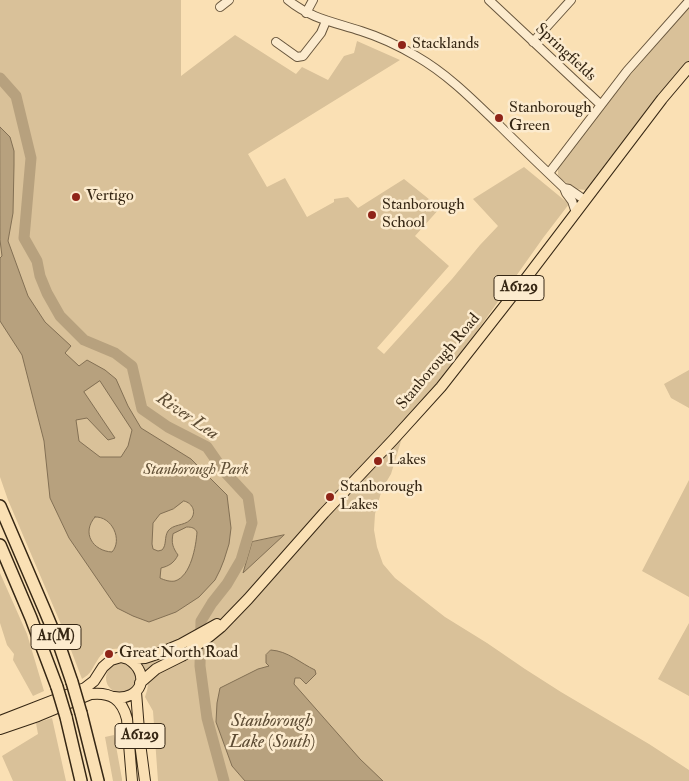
<!DOCTYPE html>
<html>
<head>
<meta charset="utf-8">
<style>
  body { margin:0 }
  canvas { display:block; background:#fae0b4 }
</style>
</head>
<body>
<canvas width="689" height="781"></canvas>
<script>
const ctx = document.querySelector('canvas').getContext('2d');
ctx.lineJoin = 'round';
function paint(path, color) {
  ctx.fillStyle = color;
  ctx.fill(path, 'evenodd');
}
function trace(path, color, width, dash) {
  ctx.strokeStyle = color;
  ctx.lineWidth = width;
  ctx.lineCap = dash ? 'butt' : 'round';
  ctx.setLineDash(dash || []);
  ctx.stroke(path);
}
function drawText(font, color, halo, rows, align = 'center') {
  ctx.font = font + ' "IM FELL Double Pica",serif';
  ctx.lineWidth = 5;
  ctx.setLineDash([]);
  ctx.textBaseline = 'middle';
  ctx.strokeStyle = halo;
  ctx.fillStyle = color;
  for (const [text, x, y, turn = 0] of rows) {
    ctx.save();
    ctx.translate(x, y);
    ctx.rotate((+turn || 0) * Math.PI / 180);
    ctx.textAlign = isNaN(turn) ? turn : align;
    if (halo) ctx.strokeText(text, 0, 0);
    ctx.fillText(text, 0, 0);
    ctx.restore();
  }
}
const green = new Path2D(`
  M0 0H181V76L235 35 296 74 302 67 328 80 344 56 354 53 357 41 400 60 248 154 267 187 285 178 307 217 334 202V199L348 197 358 208 404 179 440 208 415 236 449 266 377 348 384 354 452 279 480 245 498 226 473 199 524 167 569 204 543 238 441 382 408 418 391 474 382 489 375 514 374 530 377 547 383 564 395 578 445 617 487 643 525 669 561 692 649 744 689 770V781H158L153 711 145 697C153 677 144 666 132 650 119 647 104 647 97 661 91 670 92 673 82 679L63 629 8 500 0 477Z
  M689 7V63L586 190 576 189 561 179 558 175V167L602 108Z
  M689 370V408L671 398 664 384Z
  M689 480V597L642 571Z
  M0 573 27 634 44 691 33 696 13 660 14 654 7 645 0 623Z
  M689 623V696L658 679Z
  M106 678a15 15 0 1 1 30 0a15 15 0 1 1-30 0Z
  M52 718 66 781H13L2 756 38 734 36 723Z
  M114 735 122 779V781H113L105 737Z`);
const water = new Path2D(`
  M0 127 10 137 14 151V165L13 213 8 241 28 296 45 322 71 346 65 353 79 366 87 360 105 370 116 379 128 406 141 428 191 459 227 495 231 528 229 544 224 560 220 570 215 580 199 597 176 612 149 622 133 616 117 608 69 538 50 498 44 441 22 355 0 321V258L2 256 0 240ZM100 381 132 430 128 446 121 457H100L79 441 76 420 87 418 108 440 115 438 84 392ZM184 501C193 503 197 513 190 520 184 526 173 524 168 531 164 537 167 545 162 550L158 551 153 549 152 544 153 523 160 514 173 509ZM95 517C112 516 123 540 112 552 93 551 81 533 95 517ZM187 527C192 527 195 528 197 532 196 546 191 576 175 581 170 582 164 580 160 578L161 568C169 566 174 563 178 555 173 548 171 543 173 534Z
  M284 535 243 573 252 542Z
  M271 650C288 651 300 663 315 670L316 674 306 684 300 678H295L294 684 360 759 383 781H245L232 766 216 722 217 703 220 688 258 669 269 666 266 663V655Z`);
const river = new Path2D(`
  M0 78 16 96 31 158 24 238 37 261 40 276 47 293 60 316 84 340 115 353 132 366 142 409 168 427 207 447 223 470 248 497 252 523 241 560 227 584 212 603 201 621 200 666 207 718 224 781`);
const minor = new Path2D(`
  M288 0C311 19 334 22 361 31 380 37 399 46 416 56 449 75 474 101 501 127 522 148 543 168 564 188L569 189 585 200
  M489 0 601 105
  M220 7 229 0
  M306 13 313 0
  M276 42 297 57 303 56 321 33 326 21
  M533 42 571 0
  M549 173 627 71 689 1
  M564 188 566 193 572 201 576 213`);
const major = new Path2D(`
  M140 683 156 669 182 656 210 636 221 627 248 599 324 513 393 440 441 387 524 281 662 99 689 67
  M136 692 140 743 145 781
  M114 697C141 701 152 674 128 659
  M0 721 85 688 94 681 103 667 111 660 121 657 128 659 145 658 157 654 181 644 217 624
  M0 729 38 716 91 694C111 692 122 699 127 719L132 781`);
const highway = new Path2D(`
  M0 506 45 611 60 647 72 682
  M0 545 31 618 57 687
  M81 713 98 781
  M66 717 81 781`);
const highwayBridge = new Path2D(`
  M72 682 81 713
  M57 687 66 717`);
const markers = [
  [402,45,5,"#8f2418"],
  [499,118,5,"#8f2418"],
  [76,197,5,"#8f2418"],
  [372,215,5,"#8f2418"],
  [378,461,5,"#8f2418"],
  [330,497,5,"#8f2418"],
  [109,654,5,"#8f2418"]
];
const shields = [
  [519,288,50],
  [56,637,50],
  [140,736,50]
];
const shieldNames = [
  ["A6129",519,288],
  ["A1(M)",56,637],
  ["A6129",140,736]
];
const poiNames = [
  ["Stacklands",412,45],
  ["Stanborough",509,109],
  ["Green",509,127],
  ["Vertigo",86,197],
  ["Stanborough",382,206],
  ["School",382,224],
  ["Lakes",388,461],
  ["Stanborough",340,488],
  ["Lakes",340,506],
  ["Great North Road",119,654]
];
const streetNames = [
  ["Springfields",565,53,43],
  ["Stanborough Road",439,362,-50]
];
const parkNames = [
  ["Stanborough Park",196,471]
];
const waterNames = [
  ["River Lea",187,417,34],
  ["Stanborough",272,722],
  ["Lake (South)",272,743]
];
paint(green, '#d9c199');
paint(water, '#b7a17e');
trace(water, '#837054', 1);
trace(river, '#b7a17e', 11);
trace(minor, '#67553c', 10);
trace(major, '#362714', 12);
trace(highway, '#362714', 14);
trace(minor, '#fcebce', 8);
trace(major, '#fae0b4', 10);
trace(highway, '#fae0b4', 11);
trace(highwayBridge, '#362714', 14, []);
trace(highwayBridge, '#fae0b4', 11);
for (const [x, y, r, color] of markers) {
  const dot = new Path2D();
  dot.arc(x, y, r, 0, 2 * Math.PI);
  ctx.fillStyle = color;
  ctx.fill(dot);
  trace(dot, '#fcebce', 2);
}
for (const [x, y, w] of shields) {
  const box = new Path2D();
  box.roundRect(x - w / 2, y - 12.5, w, 25, 4);
  ctx.fillStyle = '#fcebce';
  ctx.fill(box);
  trace(box, '#362714', 1);
}
drawText('bold 15px', '#362714', null, shieldNames);
drawText('16px', '#362714', '#fcebce', poiNames, 'left');
drawText('16px', '#362714', '#fcebce', streetNames);
drawText('italic 16px', '#5f4e35', '#fcebce', parkNames);
drawText('italic 18px', '#5d4c34', '#fcebce', waterNames);
</script>
</body>
</html>
